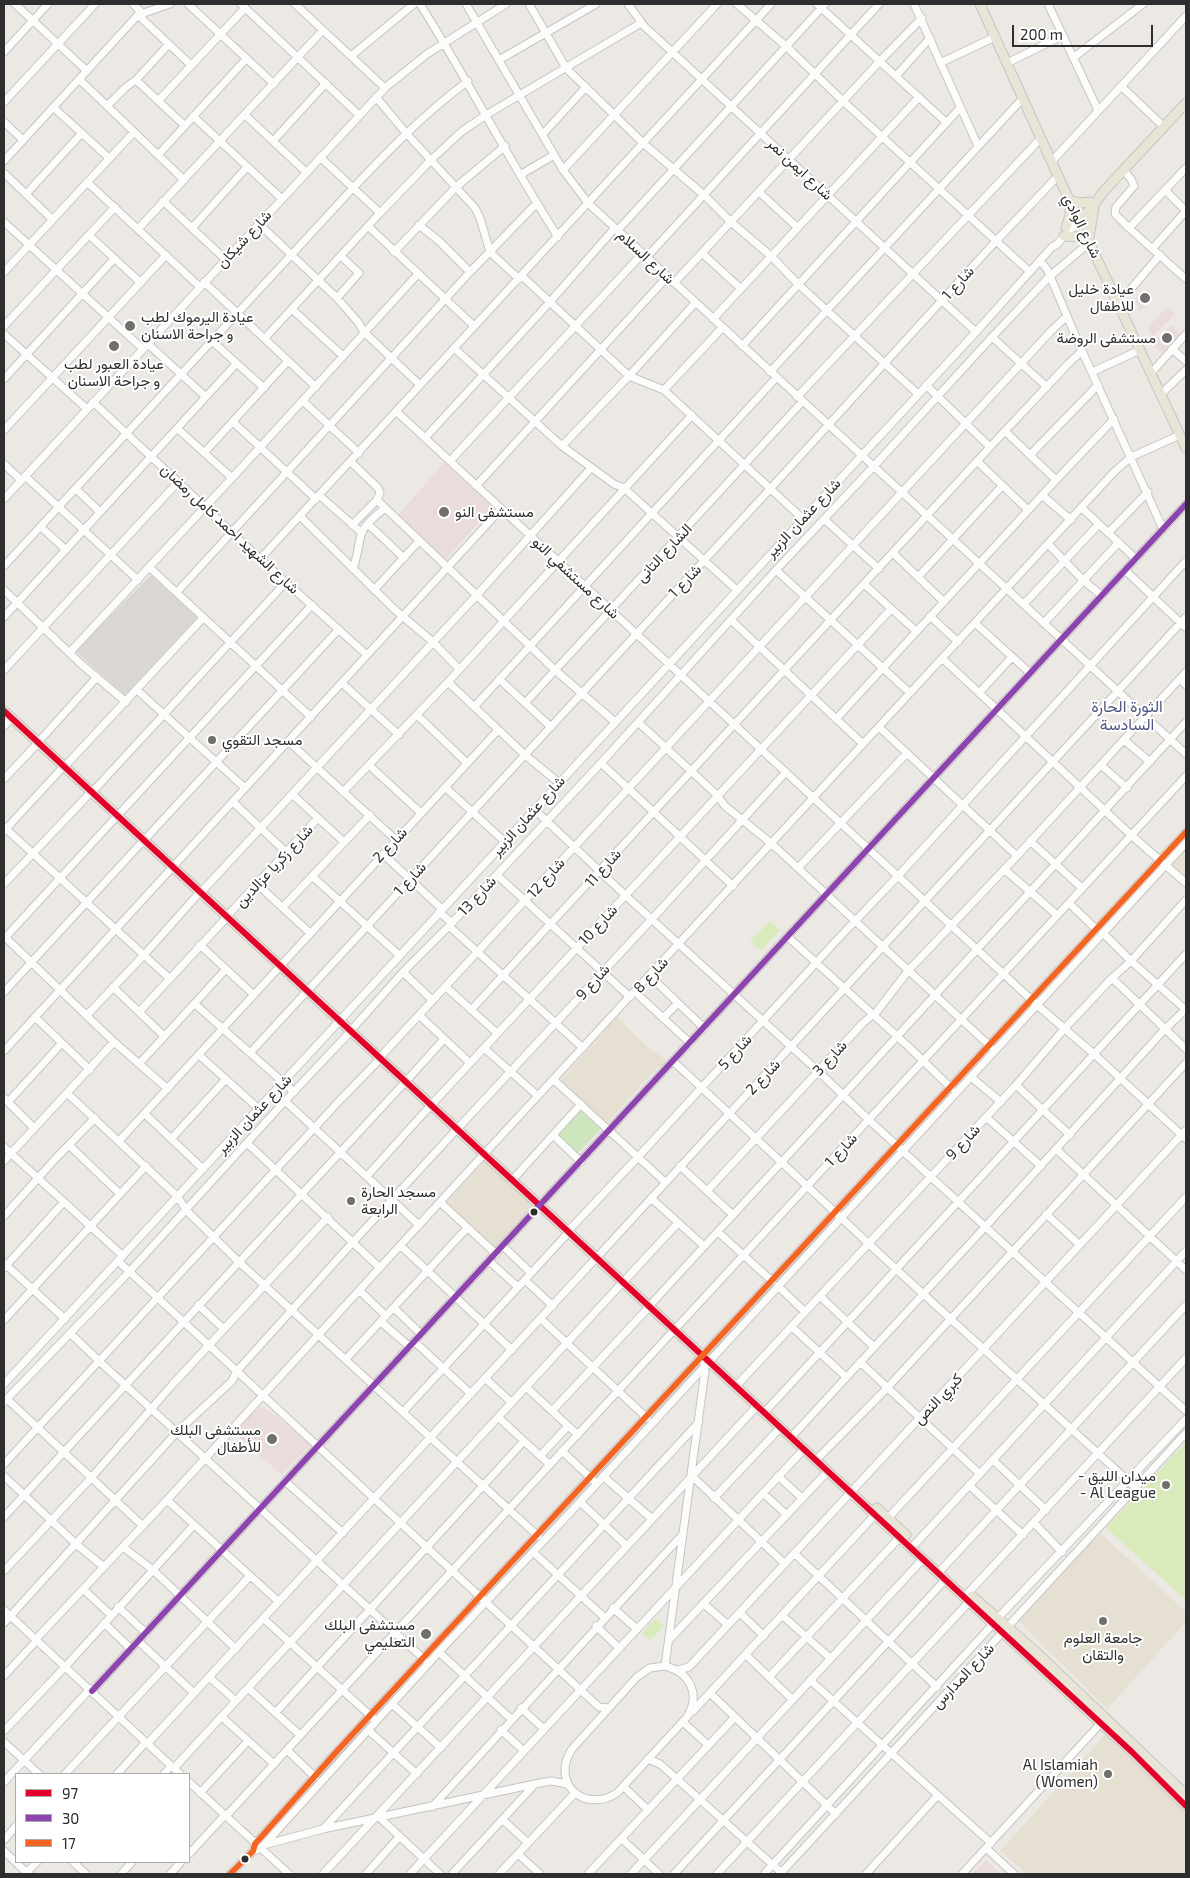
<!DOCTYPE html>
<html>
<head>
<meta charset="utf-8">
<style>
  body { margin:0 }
  #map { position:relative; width:1190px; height:1878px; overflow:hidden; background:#ece8e4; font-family:"Exo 2",sans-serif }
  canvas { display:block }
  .frame { position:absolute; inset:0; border:5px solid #2e2e2e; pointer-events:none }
  .legend { position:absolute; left:15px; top:1773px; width:175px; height:90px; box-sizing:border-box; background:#fff; border:1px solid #ababab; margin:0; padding:6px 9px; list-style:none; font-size:15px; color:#2e2e2e }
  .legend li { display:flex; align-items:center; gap:10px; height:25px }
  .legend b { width:25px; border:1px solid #ababab }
  .scale { position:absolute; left:1012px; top:25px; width:141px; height:22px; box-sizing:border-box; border:2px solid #2e2e2e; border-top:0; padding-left:6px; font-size:15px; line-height:18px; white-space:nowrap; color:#2e2e2e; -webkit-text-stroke:4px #fff; paint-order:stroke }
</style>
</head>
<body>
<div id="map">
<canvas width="1190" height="1878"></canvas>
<div class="frame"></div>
<ul class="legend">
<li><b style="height:6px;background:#e4002b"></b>97</li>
<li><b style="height:6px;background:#8e44ad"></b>30</li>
<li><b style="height:6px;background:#f26522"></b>17</li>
</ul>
<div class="scale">200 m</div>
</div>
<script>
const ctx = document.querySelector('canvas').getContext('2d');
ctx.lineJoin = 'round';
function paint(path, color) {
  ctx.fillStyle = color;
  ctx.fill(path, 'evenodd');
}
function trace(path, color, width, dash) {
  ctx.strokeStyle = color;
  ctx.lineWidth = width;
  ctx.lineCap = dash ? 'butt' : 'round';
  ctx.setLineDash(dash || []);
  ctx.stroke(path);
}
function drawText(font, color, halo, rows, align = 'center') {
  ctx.font = font + ' "Exo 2",Vazirmatn,sans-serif';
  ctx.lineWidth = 4;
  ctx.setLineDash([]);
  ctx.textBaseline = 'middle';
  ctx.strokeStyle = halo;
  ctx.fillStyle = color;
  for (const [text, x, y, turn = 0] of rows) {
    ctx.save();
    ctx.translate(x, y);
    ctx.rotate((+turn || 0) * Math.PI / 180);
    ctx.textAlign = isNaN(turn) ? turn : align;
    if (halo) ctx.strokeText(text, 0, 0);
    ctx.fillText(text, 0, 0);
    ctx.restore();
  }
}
const education = new Path2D(`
  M1186 835V881L1164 860Z
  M617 1017 654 1053 656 1052 668 1062 662 1068 659 1066 606 1124 560 1081Z
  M485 1161 534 1205 494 1250 445 1204Z
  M1100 1533 1186 1612V1622L1107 1709 1019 1621Z
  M1105 1735 1186 1813V1874H1027L1000 1851Z`);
const medical = new Path2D(`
  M1147 289 1154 296 1140 311 1135 301Z
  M1167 307 1175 314 1152 337 1148 327Z
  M1171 325 1180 334 1161 354 1154 342Z
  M444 463 493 507 444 561 396 517Z
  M259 1405 273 1414 310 1445 282 1475 235 1433Z
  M986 1860 1001 1874H972Z`);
const green = new Path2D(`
  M580 1110 601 1129 577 1154 557 1135Z`);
const pitch = new Path2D(`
  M770 921 780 930 761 951 750 941Z
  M1186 1442V1600L1106 1528Z
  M656 1618 664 1626 650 1640 642 1633Z`);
const plaza = new Path2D(`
  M151 575 197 618 125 695 75 651Z`);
const minor = new Path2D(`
  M15 4 87 71
  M133 4 143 14
  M188 4 274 84
  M241 4 359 115
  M295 4 385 88
  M420 4C468 80 509 161 558 237
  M466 4 563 170 588 203 1186 754
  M529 4 566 68 643 143 704 195 731 222 771 256 798 284 918 394
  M628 4 644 26 976 332
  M737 4 787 47 843 101 1030 272
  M817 4 947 123
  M914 4 978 146
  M1048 4 1098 110
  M138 15 191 65
  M4 52 48 4
  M351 56 414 4
  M1073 58 1143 4
  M499 60 596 4
  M940 63 995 37
  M1007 63 1062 36
  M896 76 930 38
  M79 79 184 180
  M136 80 169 44
  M1121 86 1164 127
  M376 97 406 133 475 208 480 218 490 252 519 279
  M158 101 245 8
  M4 102 95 4
  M107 106 126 87 136 80 184 125
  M53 107 109 158
  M245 115 306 172
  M193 116 281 198
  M4 122 23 140
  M543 134 586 87
  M273 141 326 83
  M158 155 246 59
  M320 157 380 213
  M4 161 138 15 170 4
  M1052 161 1186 16
  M563 170 717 4
  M1123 170 1131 179 1134 186 1116 207 1115 214 1129 228 1186 279
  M4 173 52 219
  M520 175 554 155
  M87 182 200 287
  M1165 190 1186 211
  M759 192 797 227
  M26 194 82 133
  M163 201 225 259
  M4 222 143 349
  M258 223 337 298 358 322 364 332 420 385
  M419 225 439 241 470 272
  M368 226 474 326
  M192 228 247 167
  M1129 228 1186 168
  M138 229 323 30
  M617 231 825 4
  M89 235 141 283
  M1153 248 1186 211
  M394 252 456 187 505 146
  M702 253 740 288
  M646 258 879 4
  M1040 261 1047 269 1082 351 1163 529
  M4 272 134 132
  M522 276 629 376 664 390 803 519
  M204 282 316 387
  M674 283 880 61 922 18
  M1130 290 1160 255
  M337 298 359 273 341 256
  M293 310 343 356
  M713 319 919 97
  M4 326 115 207
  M4 334 87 409
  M992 337 1047 387
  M265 338 380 213 431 160 461 132 486 115 641 23
  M212 341 264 388
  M148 344 206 397
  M742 346 960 108
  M454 348 562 446 614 484 624 488 737 590
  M1172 349 1186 361
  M770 372 1023 98
  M1092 372 1140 350
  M1151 373 1186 334
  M4 379 114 259
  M926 385 990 447
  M664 390 722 328
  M1161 394 1186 370
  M797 397 1041 138
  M303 401 359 453
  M93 402 260 559 367 655
  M397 412 1037 1005 1094 1054 1186 1139
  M233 422 316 499
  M178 429 232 478
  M4 430 166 255
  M1005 431 1056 480
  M425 438 550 302 614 229
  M562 446 629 376 695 303
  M204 453 288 361
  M1030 455 1098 385
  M450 461 642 254
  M977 461 1028 510
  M351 462 378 488 380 493 377 500 352 525
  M4 464 21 480
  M25 476 138 580
  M476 486 667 277
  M76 489 100 512
  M319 495 362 533
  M1042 495 1071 520
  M4 499 386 87 427 54 506 4
  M377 500 555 670 615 722
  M1082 508 1136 559
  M300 516 394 609 433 642 459 669
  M824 519 879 569
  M368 524 404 558
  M41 527 66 550
  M1109 532 1148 492
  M1049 545 1083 580 1101 595
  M893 553 944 602
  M260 559C431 374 601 189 771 4
  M4 566 353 188C390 149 424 114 468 81
  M149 567 311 717
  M353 569C357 558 358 546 361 535 364 524 377 515 385 508
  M776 570 910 693
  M1125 570 1186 628
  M918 577 1002 486
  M864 584 916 631
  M4 590 81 664 126 702
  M374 590 419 541
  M177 592 470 272 537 203
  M1024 604 1099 524
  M930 616 958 642
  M4 617 236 364
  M731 620 863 744
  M975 623 1030 673
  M1044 623 1119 542
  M70 652 232 478 418 274
  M943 659 1131 835 1186 883
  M4 670 178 482
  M499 679 551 727
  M1180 679 1186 685
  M448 682 525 755 558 782
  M342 683 399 735
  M137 690 245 788
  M979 693 1012 657
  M525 703 802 402
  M474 707 776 378
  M417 715 467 763
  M836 719 1056 480 1114 419
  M638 722 717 795 725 806 771 843 990 1046
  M4 726 12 718
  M879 727 1017 856
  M41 739 97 677
  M1124 740 1150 762
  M288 741 396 840
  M68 763 203 618
  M601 763 733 886
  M369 765 421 813
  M1101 765 1127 788
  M4 779 38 743
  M445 787 505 842
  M96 788 286 582
  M343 792 448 682 692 415
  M292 794 344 842
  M233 802 287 853
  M534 809 625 895 818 1071 869 1120 1186 1411
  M121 812 312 605
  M4 827 169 978
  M4 831 64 766
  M148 836 339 629
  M1030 841 1082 888
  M383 854 442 909
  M798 868 907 753
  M1004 869 1057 915
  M497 875 630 997
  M312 876 399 955
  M4 884 92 791
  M257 884 310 933
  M204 889 476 596 591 468
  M1069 903 1096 929
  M283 907 370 815
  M439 912 452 923
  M230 913 318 818
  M449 926 583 1048
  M1103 933 1131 961 1186 1010
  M4 936 114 1042 168 1089
  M788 937 910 1048 951 1088
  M4 939 118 815
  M200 945 254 995
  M403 972 432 1000
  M650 976 704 1028
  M1112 978 1186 1049
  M113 987 164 1036
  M311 987 770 489 996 241 1058 176
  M446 987 497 1033
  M4 992 144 840
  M635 992 690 1043
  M195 1004 294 1092
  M471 1010 990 447 1068 364 1082 351
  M139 1012 228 916
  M87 1015 144 955 200 892
  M419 1015 470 1063
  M35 1017 90 1070
  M663 1018 678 1003
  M354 1027 403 972 449 926 601 763 776 570 874 466 992 337 1049 277 1090 242
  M484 1048 538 1096
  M4 1051 501 509
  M250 1053 308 990
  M383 1054 1052 330 1067 316
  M199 1055 259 1109
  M673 1061 897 1270 1136 1488
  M139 1064 226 969
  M971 1077 1001 1102
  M409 1078 444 1039
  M554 1080 665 1182
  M1016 1085 1070 1135
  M68 1094 178 1197 186 1210 239 1262 538 1536
  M4 1098 34 1128
  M285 1101 419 1225
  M8 1102 62 1043
  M434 1102 891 609
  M145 1114 203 1169
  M986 1117 1041 1166
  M460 1126 652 919 786 772
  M553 1135 581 1162
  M171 1139 226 1079
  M119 1141 498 730
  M247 1143 380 1268
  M69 1145 120 1194
  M4 1147 123 1256
  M1056 1149 1186 1270
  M487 1151 1114 472 1131 457 1180 435
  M4 1161 114 1042
  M680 1166 733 1215
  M367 1176 431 1105
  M515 1177 581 1104
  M707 1191 863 1023 872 1015 875 1014 908 971 1017 856 1186 672
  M651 1198 704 1246
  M441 1203 496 1254
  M1046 1214 1080 1245
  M4 1216 57 1157 95 1118
  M572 1227 638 1157 836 941 898 876 1186 561
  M718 1232 772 1281
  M401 1246 512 1350
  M503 1246 531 1273
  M600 1254 1186 617
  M118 1261 599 1707 608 1708
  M489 1261 518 1287
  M4 1263 65 1319
  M4 1268 63 1203
  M627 1278 678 1223
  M525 1280 553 1306
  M778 1286 805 1312
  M360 1291 386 1316
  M820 1296 874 1347
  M653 1302 1186 722
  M198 1305 224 1329
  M394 1308 421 1334
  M541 1319 647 1418
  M4 1320 146 1166
  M381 1322 410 1347
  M678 1326 1186 776
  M792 1327 846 1377
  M71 1334 99 1361 424 1659
  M415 1342 471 1394
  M346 1359 467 1228
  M860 1362 980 1474
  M486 1379 512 1403
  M739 1383 1016 1085 1065 1028 1112 978 1131 961 1186 900
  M4 1384 976 332 1052 247 1056 245 1080 220
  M526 1387 578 1435
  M7 1399 143 1526
  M4 1402 129 1272 285 1101 351 1031
  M552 1411 650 1306
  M403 1412 569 1232
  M764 1413 1186 954
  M498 1417 550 1465
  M795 1433 986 1226 1165 1029 1186 1009
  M562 1451 593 1480
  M540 1456 568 1426
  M820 1456 888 1387 1186 1063
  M993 1460 1046 1510
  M4 1464 341 1099 381 1058
  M4 1476 76 1544 104 1567
  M603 1476 652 1519
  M692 1476 785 1564
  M778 1476 802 1498
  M286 1482 343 1533
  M969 1485 1023 1535
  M763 1493 787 1515
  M714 1498 780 1428
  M167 1500 279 1602
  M580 1502 627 1546
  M4 1517 406 1081
  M888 1518 1186 1197
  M1034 1523 1062 1552
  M915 1544 1186 1251
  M123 1547 153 1570 236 1649
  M533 1552 604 1617
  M794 1553 937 1687
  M942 1569 1186 1305
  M4 1571 91 1478 172 1385 328 1217
  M83 1589 111 1615
  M968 1593 1186 1358
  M703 1603 728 1625
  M118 1607 146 1633
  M613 1608 637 1629
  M4 1610 180 1774
  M740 1613 764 1636
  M783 1616 830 1658
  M264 1619 373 1718
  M997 1619 1186 1419
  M4 1623 177 1432 232 1381 237 1371 353 1242 457 1129
  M104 1623 131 1649
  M596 1626 619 1648
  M36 1639 167 1500 484 1154
  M669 1640 828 1471
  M138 1641 194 1693
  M439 1652 511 1719
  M746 1655 792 1699
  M665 1666C690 1672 701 1695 687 1717L617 1793C584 1814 550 1783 572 1749L637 1677 650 1668Z
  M665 1666 705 1371 704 1364
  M678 1670 689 1667 728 1625 1186 1130
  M4 1676 37 1640
  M209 1677 236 1701
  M769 1677 900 1537
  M810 1680 991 1843
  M248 1688 300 1735
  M92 1691 1186 504
  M710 1693 836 1814
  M392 1704 441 1748
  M521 1708 544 1729
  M276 1712 524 1441
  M692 1712 875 1515
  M222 1717 274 1764
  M683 1722 708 1745
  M368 1730 417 1774
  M501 1730 524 1751
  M4 1731 65 1667 194 1525
  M4 1742 39 1774
  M148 1743 597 1257
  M287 1750 315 1777
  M648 1759 660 1764 677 1779 783 1874
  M174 1768 623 1282
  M65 1774 250 1576
  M117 1774 146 1742
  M164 1774 171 1766
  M4 1782 90 1689
  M189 1782 289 1874
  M624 1787 648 1810
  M200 1793 248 1741
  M432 1807 683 1534
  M226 1816 675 1329
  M380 1818 440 1874
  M503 1820 528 1843
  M323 1829 699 1422
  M622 1839 659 1874
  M4 1840 16 1826
  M264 1845 323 1829 535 1784 551 1781 567 1784
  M986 1848 1014 1874
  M4 1851 28 1874
  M253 1851 260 1849 264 1845 439 1652 580 1502 1186 843
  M189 1854 225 1815
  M518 1854 540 1874
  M73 1862 86 1874
  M26 1873 37 1862
  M121 1874 132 1862
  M170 1874 181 1862
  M230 1874 253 1851 255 1844 338 1750 1186 832
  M323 1874 757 1406
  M366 1874 399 1837
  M410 1874 804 1449
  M452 1874 535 1784
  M499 1874 575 1793
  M588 1874 735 1717
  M631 1874 923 1559
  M674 1874 945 1580
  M717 1874 969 1602
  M764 1874 993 1624
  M780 1874 1186 1433
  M866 1874 938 1795
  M962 1874 1101 1723`);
const major = new Path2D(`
  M980 4 1058 176 1186 448
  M1069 200 1080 203 1090 202
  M1080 220 1094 205 1103 192 1186 103
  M1066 228 1070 215V202
  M1064 236 1078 237 1089 240
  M1089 238 1094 206
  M4 711 1132 1752 1186 1806
  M877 1508 906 1535
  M972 1596 1036 1652 1186 1795`);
const bus1 = new Path2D(`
  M4 711 1132 1752 1186 1806`);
const bus2 = new Path2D(`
  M92 1691 1186 504`);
const bus3 = new Path2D(`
  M230 1874 253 1851 255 1844 338 1750 1186 832`);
const markers = [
  [1145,298,6,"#706f6e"],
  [130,326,6,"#706f6e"],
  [1167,338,6,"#706f6e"],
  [114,346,6,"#706f6e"],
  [444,512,6,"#706f6e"],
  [212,740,5,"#706f6e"],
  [351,1201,5,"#706f6e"],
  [534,1212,4.5,"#2e2e2e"],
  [272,1439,6,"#706f6e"],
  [1166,1485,5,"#706f6e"],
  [1103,1621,5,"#706f6e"],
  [426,1634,6,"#706f6e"],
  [1108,1774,5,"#706f6e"],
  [245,1859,4.5,"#2e2e2e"]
];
const streetNames = [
  ["شارع ايمن نمر",800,169,43],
  ["شارع الوادي",1082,226,64],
  ["شارع شيكان",244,239,-47],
  ["شارع السلام",646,257,43],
  ["شارع 1",958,283,-48],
  ["شارع عثمان الزبير",803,518,-47],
  ["شارع الشهيد احمد كامل رمضان",230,529,43],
  ["الشارع التانى",664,553,-47],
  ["شارع مستشفي النو",576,578,43],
  ["شارع 1",685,581,-46],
  ["شارع عثمان الزبير",528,816,-48],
  ["شارع 2",390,845,-47],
  ["شارع زكريا عزالدين",274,866,-47],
  ["شارع 11",603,868,-48],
  ["شارع 12",546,878,-48],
  ["شارع 1",410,879,-47],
  ["شارع 13",477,896,-47],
  ["شارع 10",598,925,-47],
  ["شارع 8",651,975,-47],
  ["شارع 9",593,982,-48],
  ["شارع 5",735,1052,-48],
  ["شارع 3",830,1058,-47],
  ["شارع 2",763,1077,-47],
  ["شارع عثمان الزبير",254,1114,-47],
  ["شارع 9",963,1142,-47],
  ["شارع 1",841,1150,-47],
  ["كبري النص",938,1399,-47],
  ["شارع المدارس",963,1676,-47]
];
const poiNames = [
  ["عيادة خليل",1134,289],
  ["للاطفال",1134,306],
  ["عيادة اليرموك لطب",141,317,"left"],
  ["و جراحة الاسنان",141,334,"left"],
  ["مستشفى الروضة",1156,338],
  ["عيادة العبور لطب",114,364,"center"],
  ["و جراحة الاسنان",114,381,"center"],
  ["مستشفى النو",455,512,"left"],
  ["مسجد التقوي",222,740,"left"],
  ["مسجد الحارة",361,1192,"left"],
  ["الرابعة",361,1209,"left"],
  ["مستشفى البلك",261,1430],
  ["للأطفال",261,1447],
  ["- ميدان الليق",1156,1476],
  ["- Al League",1156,1493],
  ["مستشفى البلك",415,1625],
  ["التعليمي",415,1642],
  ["جامعة العلوم",1103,1638,"center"],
  ["والتقان",1103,1655,"center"],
  ["Al Islamiah",1098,1765],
  ["(Women)",1098,1782]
];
const neighbourhoodNames = [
  ["الثورة الحارة",1127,707],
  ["السادسة",1127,725]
];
paint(education, '#e6e0d3');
paint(medical, '#e9dcdb');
paint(green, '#cee6be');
paint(pitch, '#d9eabb');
paint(plaza, '#dad6d2');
trace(minor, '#c5c4c5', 9);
trace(major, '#c6c5c4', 11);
trace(minor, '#fcfcfb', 7);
trace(major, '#e8e4d6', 9);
trace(bus1, '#e4002b', 6);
trace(bus2, '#8e44ad', 6);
trace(bus3, '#f26522', 6);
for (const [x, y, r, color] of markers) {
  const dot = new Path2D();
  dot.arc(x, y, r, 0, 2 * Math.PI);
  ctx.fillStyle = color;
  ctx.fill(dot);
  trace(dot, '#fff', 2);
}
drawText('15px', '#2e2e2e', '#fff', streetNames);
drawText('15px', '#2e2e2e', '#fff', poiNames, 'right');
drawText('16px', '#4d5680', '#fff', neighbourhoodNames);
</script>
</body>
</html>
